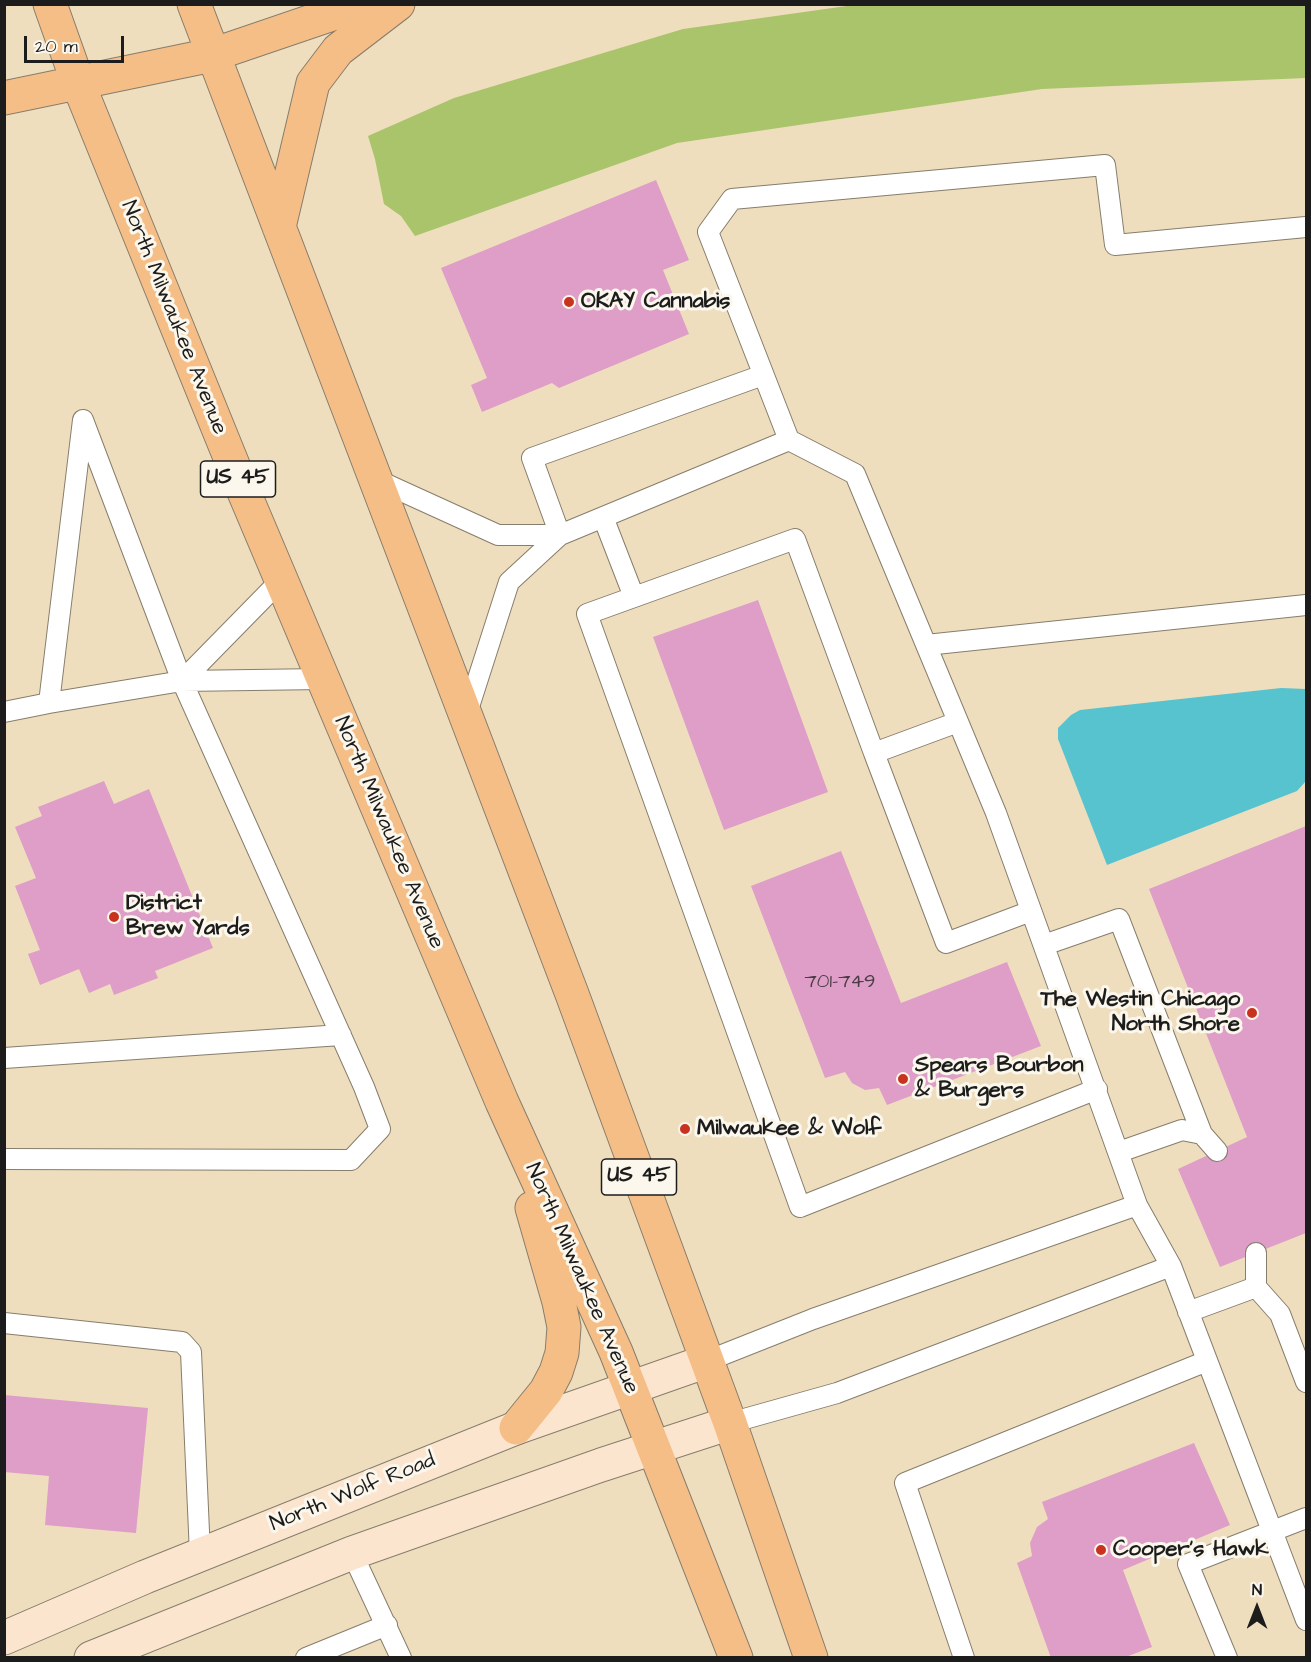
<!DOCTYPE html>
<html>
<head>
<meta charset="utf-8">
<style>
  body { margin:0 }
  #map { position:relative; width:1311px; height:1662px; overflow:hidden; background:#efdebd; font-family:"Architects Daughter",sans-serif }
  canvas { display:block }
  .frame { position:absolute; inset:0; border:6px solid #1c1c1c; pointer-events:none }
  .north { position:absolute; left:1227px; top:1578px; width:60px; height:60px; -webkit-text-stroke:4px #fbf7ec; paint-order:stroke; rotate:0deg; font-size:16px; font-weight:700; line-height:24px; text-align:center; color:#1c1c1c }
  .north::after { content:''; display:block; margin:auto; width:21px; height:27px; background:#1c1c1c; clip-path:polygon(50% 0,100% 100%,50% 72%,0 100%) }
  .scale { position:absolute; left:24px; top:36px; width:100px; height:27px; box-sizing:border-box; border:3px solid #1c1c1c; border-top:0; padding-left:8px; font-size:18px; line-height:21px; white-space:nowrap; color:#1c1c1c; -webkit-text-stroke:4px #fbf7ec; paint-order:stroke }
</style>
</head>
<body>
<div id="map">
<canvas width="1311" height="1662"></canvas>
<div class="frame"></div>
<div class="north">N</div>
<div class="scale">20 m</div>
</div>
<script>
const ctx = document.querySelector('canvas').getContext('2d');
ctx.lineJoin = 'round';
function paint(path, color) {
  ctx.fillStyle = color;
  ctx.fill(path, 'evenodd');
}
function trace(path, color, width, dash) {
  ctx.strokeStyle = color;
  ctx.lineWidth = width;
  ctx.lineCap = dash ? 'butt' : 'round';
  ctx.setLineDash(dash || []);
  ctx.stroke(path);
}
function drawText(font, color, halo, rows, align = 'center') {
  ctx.font = font + ' "Architects Daughter",sans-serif';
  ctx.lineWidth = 6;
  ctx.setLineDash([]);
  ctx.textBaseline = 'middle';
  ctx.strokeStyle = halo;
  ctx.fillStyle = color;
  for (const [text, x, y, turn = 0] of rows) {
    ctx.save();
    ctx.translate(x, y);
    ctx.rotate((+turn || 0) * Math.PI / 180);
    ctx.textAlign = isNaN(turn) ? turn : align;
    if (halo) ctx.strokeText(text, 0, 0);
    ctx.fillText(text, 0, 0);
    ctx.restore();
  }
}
const green = new Path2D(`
  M861 4 1306 5V78L1042 89 677 143 415 236 401 216 384 204 375 159 368 136 454 98 683 29Z`);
const water = new Path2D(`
  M1281 688 1306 689V781L1297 791 1107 865 1058 739V728L1071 715 1080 710Z`);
const building = new Path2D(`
  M656 180 689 260 663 270 689 334 559 388 552 383 482 412 471 385 487 378 441 268Z
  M758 600 828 792 724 830 653 637Z
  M104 781 114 804 149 789 213 948 155 971 158 978 114 995 110 984 89 993 79 969 40 985 28 954 40 950 15 886 36 878 15 827 42 816 38 807Z
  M1306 826V1233L1220 1267 1178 1169 1247 1137 1149 889Z
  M841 851 901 1003 1007 962 1041 1046 887 1105 879 1088 865 1090 852 1083 845 1072 825 1078 751 886Z
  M4 1395 148 1408 136 1533 45 1525 49 1476 4 1472Z
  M1194 1443 1230 1525 1123 1570 1152 1647 1123 1658H1051L1017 1563 1032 1556 1030 1543 1037 1527 1048 1519 1042 1502Z`);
const service = new Path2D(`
  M1306 227 1115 245 1105 165 732 199 708 232 789 440 855 474 996 813 1137 1205 1171 1266 1306 1620
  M375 479 498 535H560
  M603 517 634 597
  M560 535 532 458 763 375
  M281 580 182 681 323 679
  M926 645 1306 605
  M49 703 83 420 182 681
  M4 712 49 703 182 681 364 1087 380 1129 351 1160 4 1159
  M466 716 509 582 560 535 789 440
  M958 722 874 753 795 539 587 614 800 1207 1097 1089
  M874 753 946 943 1031 911
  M1044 945 1119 919 1202 1134
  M4 1058 341 1035
  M1119 1152 1182 1130 1202 1134 1217 1151
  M1256 1253V1287L1280 1314 1306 1382
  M1188 1312 1256 1287
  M4 1323 182 1342 191 1352 200 1554
  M707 1361 813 1319 1137 1205
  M730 1423 837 1393 1171 1266
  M352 1553 401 1658
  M306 1658 387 1625
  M964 1658 905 1483 1207 1361
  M1227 1658 1188 1564 1306 1518`);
const secondary = new Path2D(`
  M4 1638 145 1577 516 1428 707 1361
  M91 1658 352 1553 601 1465 730 1423`);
const primary = new Path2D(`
  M50 4 78 83 244 492 502 1102 616 1352 736 1658
  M194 4 572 994 730 1423 811 1658
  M4 98 212 55 362 4
  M279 227 313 83 338 50 398 4
  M516 1428 546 1391 556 1372 562 1353 564 1327 559 1302 532 1208`);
const markers = [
  [569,302,6,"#c8321e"],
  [114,917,6,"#c8321e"],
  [1252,1013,6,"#c8321e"],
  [903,1079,6,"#c8321e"],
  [685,1129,6,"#c8321e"],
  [1101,1550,6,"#c8321e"]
];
const numberNames = [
  ["701-749",840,983]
];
const shields = [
  [238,479,75],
  [639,1177,75]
];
const shieldNames = [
  ["US 45",238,479],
  ["US 45",639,1177]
];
const poiNames = [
  ["OKAY Cannabis",581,302],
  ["District",126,904],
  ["Brew Yards",126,929],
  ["The Westin Chicago",1240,1000,"right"],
  ["North Shore",1240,1025,"right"],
  ["Spears Bourbon",915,1066],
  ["& Burgers",915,1091],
  ["Milwaukee & Wolf",697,1129],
  ["Cooper's Hawk",1113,1550]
];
const streetNames = [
  ["North Milwaukee Avenue",173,318,68],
  ["North Milwaukee Avenue",388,833,67],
  ["North Milwaukee Avenue",581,1279,66],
  ["North Wolf Road",353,1493,-22]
];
paint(green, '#a9c46a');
paint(water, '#56c3cf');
paint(building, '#de9ec8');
trace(service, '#867d6c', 22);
trace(secondary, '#867d6c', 35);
trace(primary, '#867d6c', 35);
trace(service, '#fff', 20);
trace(secondary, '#fbe5cf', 33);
trace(primary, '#f6be87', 33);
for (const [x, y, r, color] of markers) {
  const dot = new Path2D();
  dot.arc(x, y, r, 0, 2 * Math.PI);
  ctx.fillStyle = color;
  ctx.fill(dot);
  trace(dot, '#fbf7ec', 2);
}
drawText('20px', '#4c3c47', null, numberNames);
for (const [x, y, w] of shields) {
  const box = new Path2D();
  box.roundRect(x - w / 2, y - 18, w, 36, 4.5);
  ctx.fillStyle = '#fbf7ec';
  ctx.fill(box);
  trace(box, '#1c1c1c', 1.5);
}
drawText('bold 21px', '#1c1c1c', null, shieldNames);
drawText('bold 22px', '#1c1c1c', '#fbf7ec', poiNames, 'left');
drawText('22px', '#1c1c1c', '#fbf7ec', streetNames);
</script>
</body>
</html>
